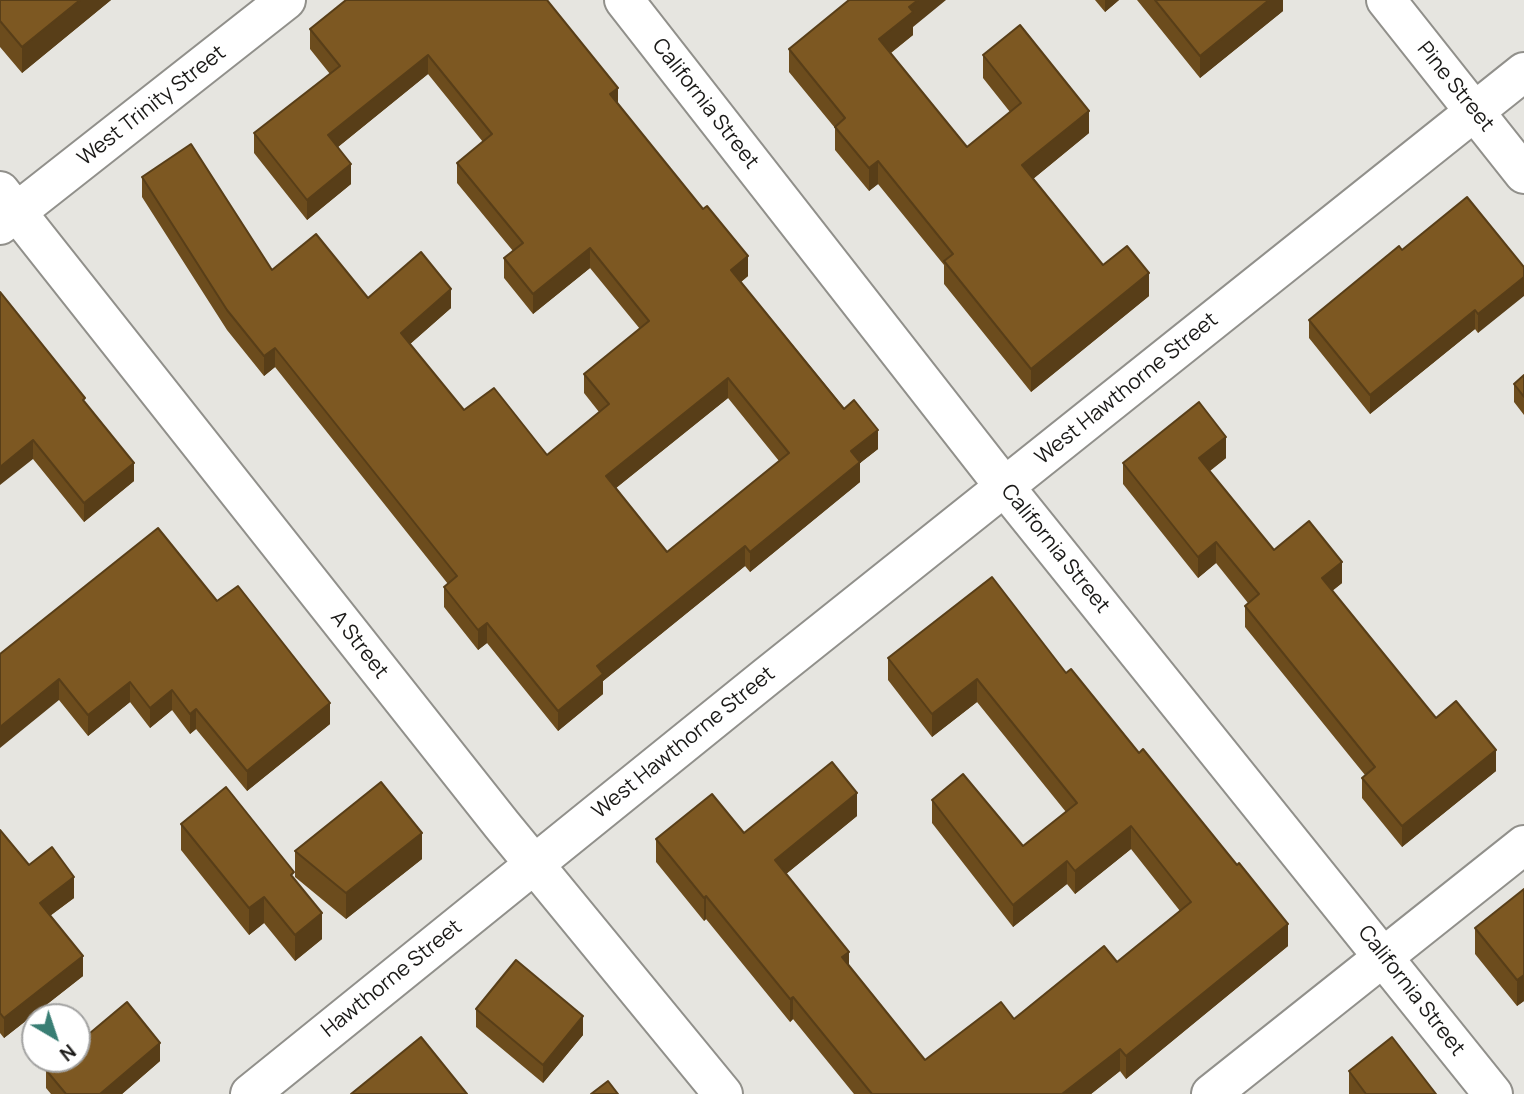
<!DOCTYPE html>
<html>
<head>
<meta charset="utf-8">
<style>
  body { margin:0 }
  #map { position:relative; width:1524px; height:1094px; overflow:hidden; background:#e6e5e0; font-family:Manrope,sans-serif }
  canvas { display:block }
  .north { position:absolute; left:21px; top:1003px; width:70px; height:70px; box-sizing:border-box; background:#fff; border:2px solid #a3a3a2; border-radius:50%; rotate:141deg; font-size:19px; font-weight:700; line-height:28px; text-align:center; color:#1a1917 }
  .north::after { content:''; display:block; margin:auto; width:24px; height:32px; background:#397e74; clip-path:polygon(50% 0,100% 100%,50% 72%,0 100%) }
</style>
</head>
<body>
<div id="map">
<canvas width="1524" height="1094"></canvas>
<div class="north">N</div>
</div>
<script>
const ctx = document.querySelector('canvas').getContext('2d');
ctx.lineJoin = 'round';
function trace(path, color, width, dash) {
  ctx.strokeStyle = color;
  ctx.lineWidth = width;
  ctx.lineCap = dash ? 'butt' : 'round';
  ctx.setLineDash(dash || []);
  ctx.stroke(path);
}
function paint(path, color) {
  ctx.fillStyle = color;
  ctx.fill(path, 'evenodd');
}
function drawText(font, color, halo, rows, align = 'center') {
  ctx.font = font + ' Manrope,sans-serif';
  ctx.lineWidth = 7;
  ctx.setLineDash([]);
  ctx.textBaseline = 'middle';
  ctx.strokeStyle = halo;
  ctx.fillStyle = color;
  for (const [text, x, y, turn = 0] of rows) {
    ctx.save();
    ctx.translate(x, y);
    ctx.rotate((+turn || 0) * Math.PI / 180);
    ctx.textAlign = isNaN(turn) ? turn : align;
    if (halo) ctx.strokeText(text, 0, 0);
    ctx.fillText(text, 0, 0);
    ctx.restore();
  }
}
const minor = new Path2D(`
  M1386 0 1524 174
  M0 191 502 825 723 1094
  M0 225 286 0
  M250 1094 766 677 1524 72
  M1211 1094 1524 845`);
const tertiary = new Path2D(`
  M624 0 1004 486 1493 1094`);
const wall = new Path2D(`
  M0 0H111L22 73 0 47Z
  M346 0 618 104 748 276 741 282 878 449 860 463V482L750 572 745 566 603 681V694L558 731 487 643 478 650 444 607V587L448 584 275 367 264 376 227 330 142 197V177L272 270 368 298 451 308 410 344 464 410 547 455 599 412 584 393V374L640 329 590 268 533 314 504 278V258L513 251 457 183V163L483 142 428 74 338 147 351 184 307 220 254 153V133L330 74 310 49V29ZM728 398 779 461 667 552 616 488Z
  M1095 0H1119L1105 12Z
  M1137 0H1283V11L1200 78Z
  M913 27V35L891 53 967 147 1010 112 983 78V55L1089 133 1033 179 1103 265 1149 296 1031 392 944 284V265L878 184 869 191 835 150V128L789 72V49Z
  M1402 250 1524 267 1478 333 1475 329 1370 414 1309 338V320Z
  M0 292 85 403 134 481 84 522 33 459Z
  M1524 375V415L1514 402V384Z
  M1226 458 1210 471 1274 550 1342 583 1332 591 1436 718 1496 771 1402 847 1362 798V778L1365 775 1245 627V606L1248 603 1216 563 1198 578 1123 484V463Z
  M217 601 330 724 247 791 196 729 190 734 172 710 150 728 130 702 88 736 59 700 0 654Z
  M888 658 1066 673 1288 946 1126 1079 1120 1071 1091 1094H854L793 1019 790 1022 706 919 704 921 656 862V839L744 833 857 816 786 874 849 966 925 1060 1014 1019 1117 962 1180 911 1131 849 1075 894 1067 884 1013 927 932 823V800L1023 846 1066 812 977 702 932 737 888 680Z
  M181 824 294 878 322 939 295 961 264 923 249 935 181 850Z
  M0 830 29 865 74 898 50 916 83 976 4 1038 0 1033Z
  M295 851 422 859 346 919 295 877Z
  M1524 889V1001L1517 1006 1475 954V928Z
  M476 1009 583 1035 543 1083 476 1027Z
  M160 1061 122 1094H51L46 1088V1070Z
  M1349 1071 1436 1094H1349Z`);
const shadedWall = new Path2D(`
  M80 0H111L22 73V47Z
  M918 0H946L913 27V35L879 62V39L909 7Z
  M1105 0H1119L1105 12Z
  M1269 0H1283V11L1200 78V56Z
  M428 55V74L328 155V135Z
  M618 88V108L610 94Z
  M1089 111V133L1022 188V165Z
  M878 161V184L869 191V168Z
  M351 164V184L307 220V200Z
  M590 248V268L533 314V294Z
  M748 256V276L731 290V270Z
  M1149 273V296L1031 392V369Z
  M1524 277V296L1478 333V314Z
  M451 289V308L401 352V333Z
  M1475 310V329L1370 414V395Z
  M275 348V367L264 376V356Z
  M728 378V398L606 496V476Z
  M878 430V449L860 463V482L750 572V552L851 451Z
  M1226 437V458L1199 479V458Z
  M33 440V459L0 485V467Z
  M134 463V481L84 522V503Z
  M1216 542V563L1198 578V557Z
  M745 546V566L603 681V694L558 731V711L597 666Z
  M1342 562V583L1322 599V578Z
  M487 623V643L478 650V630Z
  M59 679V700L0 748V727Z
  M977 679V702L932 737V714Z
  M130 682V702L88 736V715Z
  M172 690V710L150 728V708Z
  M330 703V724L247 791V771Z
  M196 709V729L190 734V714Z
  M1496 750V771L1402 847V826Z
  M857 793V816L775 883V860Z
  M1131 826V849L1075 894V871Z
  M422 833V859L346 919V893Z
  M1067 861V884L1013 927V905Z
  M74 877V898L40 923V903Z
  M706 896V919L704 921V898Z
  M264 897V923L249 935V908Z
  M322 913V939L295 961V935Z
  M1288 924V946L1126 1079V1056Z
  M849 952V975L842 957Z
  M83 956V976L4 1038V1018Z
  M1524 975V1001L1517 1006V980Z
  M793 997V1019L790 1022V999Z
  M583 1016V1035L543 1083V1065Z
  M160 1043V1061L122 1094H100Z
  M1120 1049V1071L1091 1094H1062Z`);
const building = new Path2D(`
  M0 0H80L22 47 0 21Z
  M346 0H547L618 88 610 94 703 209 707 206 748 256 731 270 844 409 854 400 878 430 851 451 860 462 750 552 745 546 597 666 603 674 558 711 487 623 478 630 444 587 457 576 275 348 264 356 227 310 142 177 191 144 272 270 316 234 368 298 421 252 451 289 401 333 464 410 494 388 547 455 609 404 584 374 649 321 590 248 533 294 504 258 523 243 457 163 492 134 428 55 328 135 351 164 307 200 254 133 340 66 310 29ZM728 378 789 453 667 552 606 476Z
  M849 0H918L909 7 913 12 879 39 967 147 1021 103 983 55 1020 25 1089 111 1022 165 1103 265 1127 246 1149 273 1031 369 944 261 953 254 878 161 869 168 835 127 845 118 789 49Z
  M1155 0H1269L1200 56Z
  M1467 197 1524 267V277L1478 314 1475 310 1370 395 1309 320 1399 246 1402 250Z
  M0 292 85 398 83 400 134 463 84 503 33 440 0 467Z
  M1524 375V397L1514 384Z
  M1199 402 1226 437 1199 458 1274 550 1309 521 1342 562 1322 578 1436 718 1456 701 1496 750 1402 826 1362 778 1375 767 1245 606 1259 594 1216 542 1198 557 1123 463Z
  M158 528 217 601 238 586 330 703 247 771 196 709 190 714 172 690 150 708 130 682 88 715 59 679 0 727V654Z
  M992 577 1066 673 1071 669 1139 753 1143 749 1237 865 1239 863 1288 924 1126 1056 1120 1049 1062 1094H872L793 997 790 999 706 896 704 898 656 839 712 794 744 833 832 762 857 793 775 860 849 952 842 957 925 1060 1001 1002 1014 1019 1104 946 1117 962 1191 902 1131 826 1075 871 1067 861 1013 905 932 800 963 774 1023 846 1077 803 977 679 932 714 888 658Z
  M381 782 422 833 346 893 295 851Z
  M226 787 294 872 291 875 322 913 295 935 264 897 249 908 181 824Z
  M0 830 29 865 52 847 74 877 40 903 83 956 4 1018 0 1013Z
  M1524 889V975L1517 980 1475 928Z
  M516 960 583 1016 543 1065 476 1009Z
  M127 1002 160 1043 100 1094H66L46 1070 58 1059H77V1044Z
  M421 1037 467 1094H351Z
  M1392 1037 1436 1094H1366L1349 1071Z
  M608 1081 618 1094H591Z`);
const streetNames = [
  ["Pine Street",1455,87,51],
  ["California Street",705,104,52],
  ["West Trinity Street",152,106,-38],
  ["West Hawthorne Street",1127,389,-39],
  ["California Street",1055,549,51],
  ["A Street",359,645,52],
  ["West Hawthorne Street",684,743,-39],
  ["Hawthorne Street",392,979,-39],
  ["California Street",1411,991,52]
];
trace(minor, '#91908b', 42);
trace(tertiary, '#91908b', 42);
trace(minor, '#fff', 38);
trace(tertiary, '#fff', 38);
paint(wall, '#6c4c1d');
paint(shadedWall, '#583e18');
paint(building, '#7d5822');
trace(building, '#583e18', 2);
drawText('21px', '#1a1917', '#fff', streetNames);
</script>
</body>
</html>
